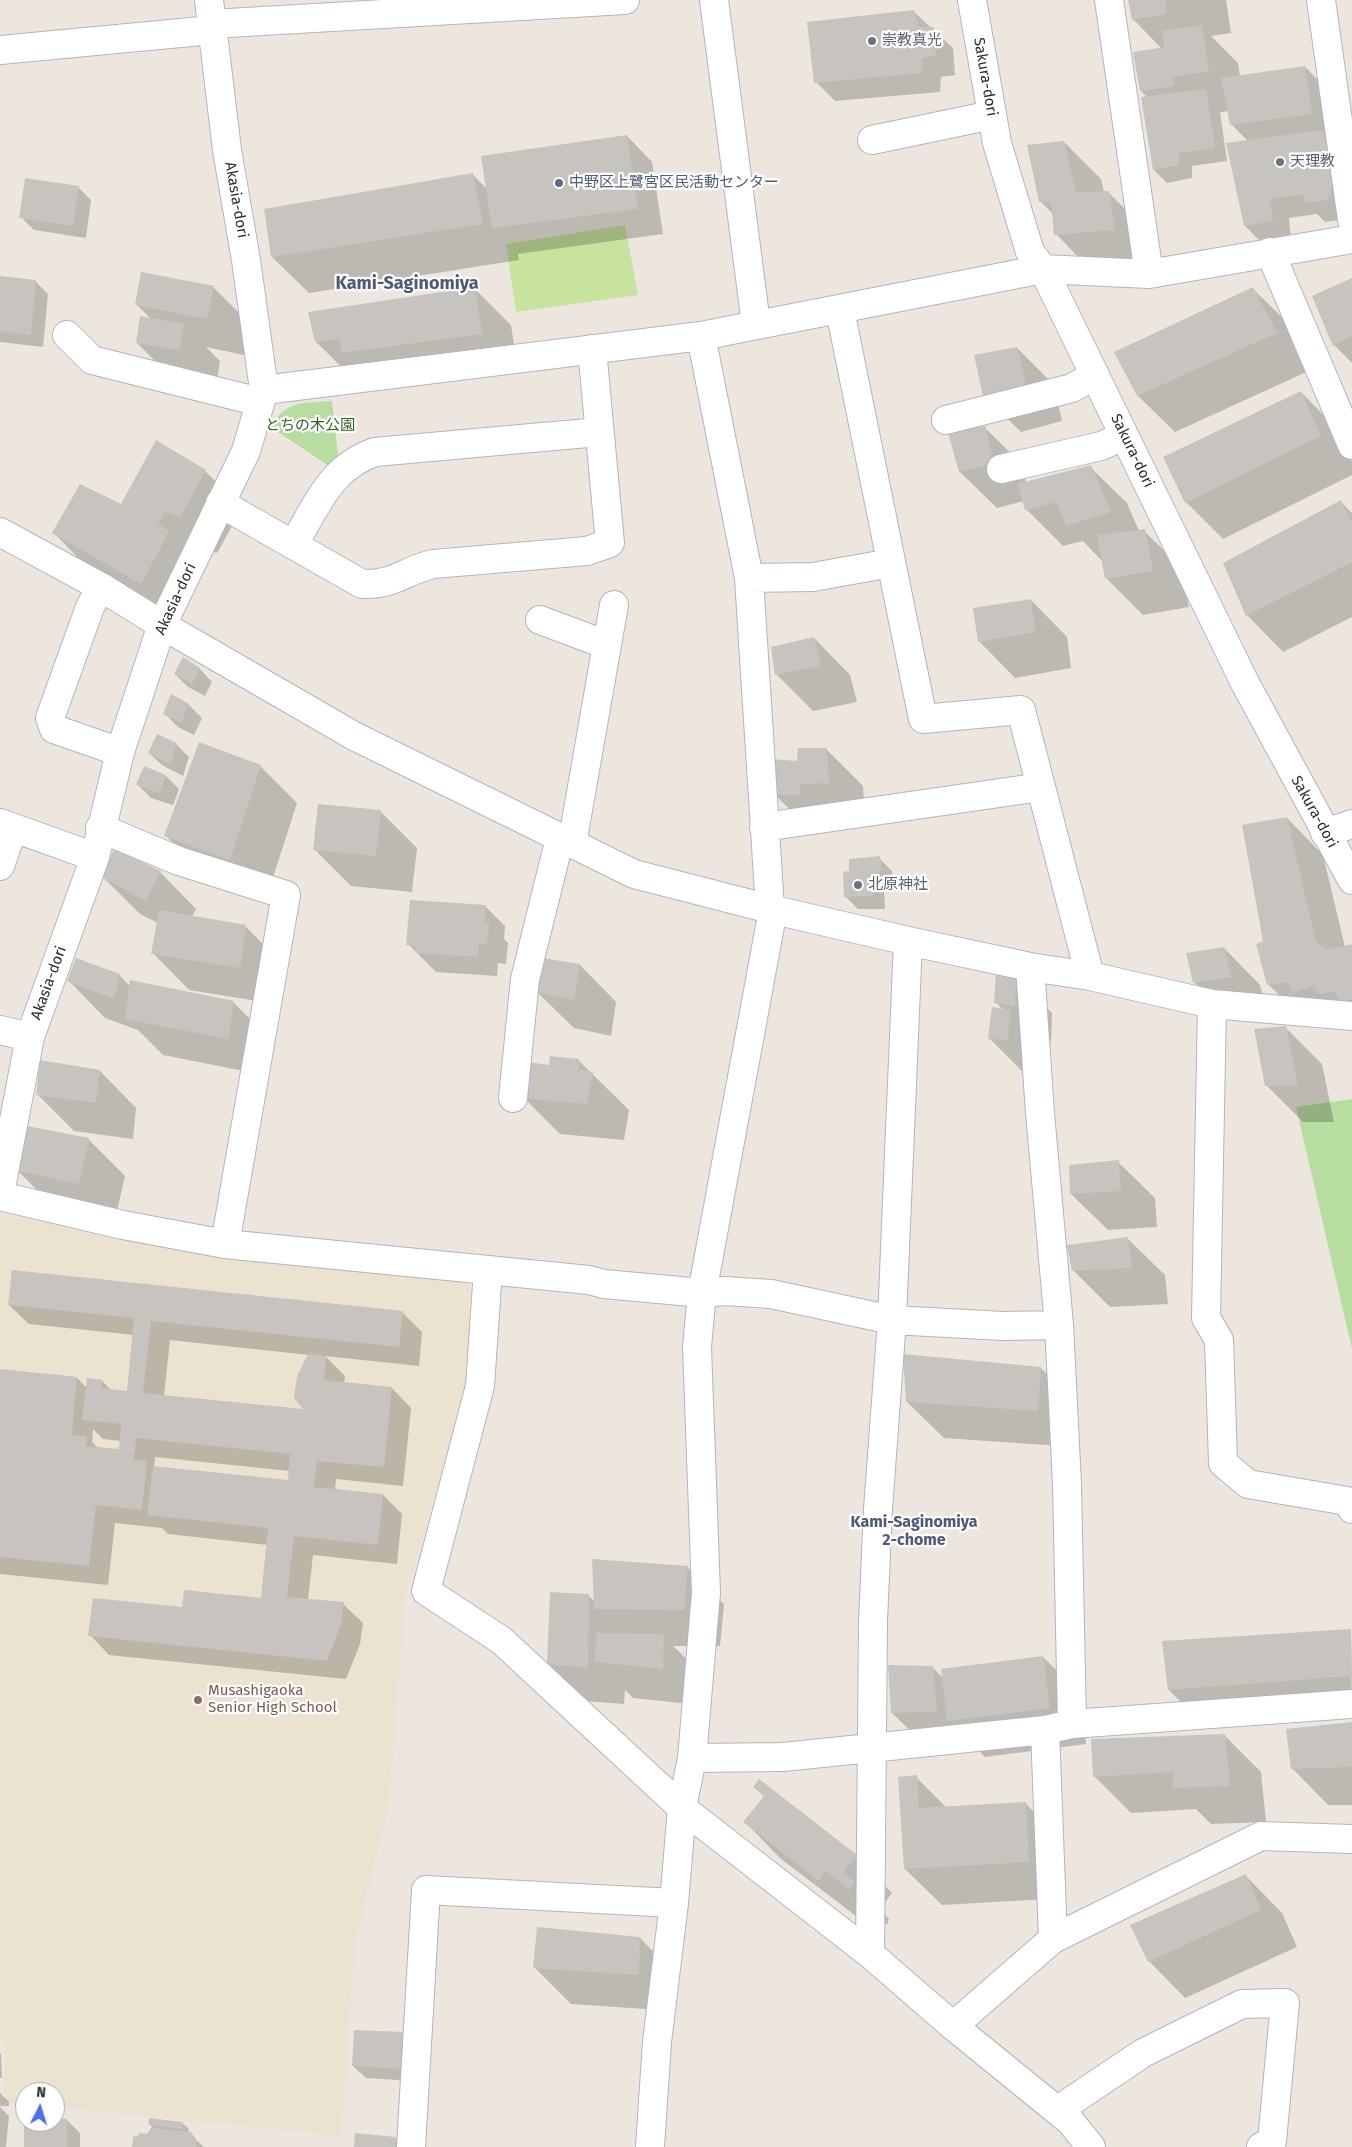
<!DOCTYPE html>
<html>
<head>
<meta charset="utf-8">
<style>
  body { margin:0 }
  #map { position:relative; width:1352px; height:2147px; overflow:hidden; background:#ece6df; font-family:"Fira Sans",sans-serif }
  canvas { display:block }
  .north { position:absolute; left:15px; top:2082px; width:50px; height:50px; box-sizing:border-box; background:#fff; border:1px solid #aaa; border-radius:50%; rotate:5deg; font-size:14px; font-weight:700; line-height:20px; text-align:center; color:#2b2b2b }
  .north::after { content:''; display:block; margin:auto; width:18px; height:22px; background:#4f70e9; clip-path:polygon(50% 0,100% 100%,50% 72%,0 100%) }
</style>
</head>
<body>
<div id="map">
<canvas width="1352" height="2147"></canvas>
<div class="north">N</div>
</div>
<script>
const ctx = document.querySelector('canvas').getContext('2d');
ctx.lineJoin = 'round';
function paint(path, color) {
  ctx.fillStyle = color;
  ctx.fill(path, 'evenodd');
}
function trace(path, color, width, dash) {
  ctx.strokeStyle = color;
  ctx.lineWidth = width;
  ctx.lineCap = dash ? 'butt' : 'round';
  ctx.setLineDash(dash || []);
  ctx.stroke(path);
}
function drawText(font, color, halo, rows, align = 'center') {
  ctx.font = font + ' "Fira Sans","Noto Sans JP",sans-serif';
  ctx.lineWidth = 4.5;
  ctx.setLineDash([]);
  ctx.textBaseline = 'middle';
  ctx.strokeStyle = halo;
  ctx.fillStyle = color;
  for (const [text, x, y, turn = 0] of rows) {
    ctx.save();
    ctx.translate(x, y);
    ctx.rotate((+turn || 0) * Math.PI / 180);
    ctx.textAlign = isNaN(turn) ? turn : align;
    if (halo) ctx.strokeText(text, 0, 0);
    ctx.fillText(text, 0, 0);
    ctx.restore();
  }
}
const education = new Path2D(`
  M0 1213 248 1260 465 1282 473 1292 467 1384 405 1597 389 1803 355 1944 341 2136 55 2107V2092H25V2104L4 2102 6 2039 0 2038Z`);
const green = new Path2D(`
  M332 401 338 456 329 466 272 428C283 400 306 403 332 401Z
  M1352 1099V1349L1296 1107Z`);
const pitch = new Path2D(`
  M625 225 638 295 516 312 506 244Z`);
const shadow = new Path2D(`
  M1130 0H1226L1231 33 1211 36 1238 63 1240 76 1305 67 1342 104 1346 219 1325 222 1317 214 1289 218 1291 240 1264 245 1245 226 1248 141 1232 125 1229 111 1220 112 1227 161 1192 166V178L1167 183 1154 170 1142 98H1148L1141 91 1162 49 1133 19Z
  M913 11 953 48 955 75 941 77 940 92 835 101 816 82Z
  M627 136 652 162 663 234 518 254 519 260 309 293 272 257 473 175 487 189Z
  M1064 142 1101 179 1104 192H1108L1145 229 1151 266 1092 271 1056 234 1053 214 1040 201Z
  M78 187 91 200 86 238 34 230 21 217Z
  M0 277 35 281 48 294 43 347 0 342Z
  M1352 279V363L1334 345Z
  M213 287 250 324 244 355 206 347 220 361 216 386 174 380 137 343 152 320 136 304Z
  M475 289 511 325 518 370 353 378 316 342Z
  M1253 289 1290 325 1313 369 1175 432 1138 396 1116 353Z
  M1017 348 1054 385 1062 421 1021 432 984 396Z
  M1301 392 1337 429 1352 462V475L1223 539 1186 502Z
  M985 428 1022 464 1026 483 1090 467 1127 503 1139 531H1144L1181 567 1189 607 1143 615 1106 578 1103 562 1083 541 1063 546 1026 509 1024 501 997 508 960 472 949 432Z
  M205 471 242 508 217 553 202 548 195 560 205 570 178 620 90 570 54 533Z
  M1341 502 1352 513V617L1283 652 1247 615Z
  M1031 600 1067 637 1071 668 1015 678 979 641Z
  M814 638 850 675 857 702 813 711 776 674Z
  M183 659 200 669 212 682 205 696 188 687 175 674Z
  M189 705 202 718 194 735 178 727 165 714Z
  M176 744 189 757 183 776 162 765 149 753Z
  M827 750 863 786 865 819 837 820 835 831H812L775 795 798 763Z
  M260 766 297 803 267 896 202 872 165 835Z
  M144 768 166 776 179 789 173 805 151 798 138 785Z
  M380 811 417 848 412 892 351 886 314 849Z
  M1287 818 1323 855 1345 947 1352 945V1025L1349 1022 1330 1029 1320 1019 1305 1021 1268 984 1265 941Z
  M879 858 892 871 893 884 884 886 885 909H858L845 896Z
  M160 872 196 909 192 917 246 927 282 963 276 1004 189 990 153 953 158 923 140 914 103 877Z
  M485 906 505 926 504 939 508 943 506 964 498 963 497 976 436 972 408 944Z
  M1224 948 1260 985 1268 1013 1231 1019 1194 982Z
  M543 960 580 965 616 1002 611 1036 574 1028 537 992Z
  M119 975 131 987 233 1002 270 1039 264 1075 163 1055 138 1030 105 1018 69 981Z
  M1015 976 1052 1013 1051 1042 1039 1040 1026 1075 989 1038 1003 1010 996 1002Z
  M1285 1027 1322 1064 1334 1122H1303L1266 1085Z
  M578 1060 629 1110 624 1140 560 1134 524 1098 550 1066Z
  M100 1071 136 1108 133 1139 74 1131 37 1094Z
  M88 1139 125 1176 115 1220 55 1208 18 1171Z
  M1118 1162 1155 1198 1157 1227 1108 1230 1071 1194Z
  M1128 1239 1165 1275 1168 1304 1110 1307 1073 1270Z
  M9 1305 402 1312 422 1332 419 1366 325 1356 345 1376 344 1383 392 1388 411 1408 403 1486 336 1479 335 1489 383 1495 402 1514 397 1564 313 1555 308 1600 343 1604 363 1623 360 1644 346 1679 109 1655 90 1635 183 1609 262 1599 268 1545 168 1534 162 1528 115 1523 108 1585 0 1574V1371L77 1378 87 1388 102 1381 111 1390 128 1392 134 1335 29 1324ZM170 1340 309 1355 306 1411 164 1396ZM93 1429 103 1439 121 1441 120 1451 98 1448 92 1442ZM155 1457 290 1471 289 1481 154 1467Z
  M1041 1368 1077 1405 1075 1447 944 1438 907 1402Z
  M687 1567 724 1604 720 1646H673L700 1672 699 1705 633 1698 625 1690 624 1704 585 1701 549 1664 588 1595 595 1602Z
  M1351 1630 1352 1715 1206 1727 1169 1690Z
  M1043 1657 1080 1694 1086 1744 985 1757 973 1745 929 1749 892 1713 932 1667 943 1678Z
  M1352 1723V1805H1328L1292 1768Z
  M1224 1735 1261 1772 1266 1822 1211 1824 1196 1809 1131 1813 1095 1777Z
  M916 1777 947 1808 1026 1804 1062 1840 1066 1898 942 1905 905 1869Z
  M755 1787 856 1856 892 1893 880 1909 889 1919 887 1925 863 1907 856 1916 781 1859 745 1822 764 1797Z
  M1246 1876 1282 1913 1297 1947 1185 1998 1149 1961Z
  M640 1938 676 1975 675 2011 571 2004 534 1967Z
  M403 2033 414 2081 366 2078 353 2066Z
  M0 2053 1 2054 2 2078H0Z
  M0 2093 9 2102V2106H0Z
  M0 2107 9 2116 6 2147H0Z
  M55 2120H67L80 2133V2147H25V2122H55Z
  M182 2123 189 2129 188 2133 204 2147H133L155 2130 150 2125Z
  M396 2139 402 2147H355Z`);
const building = new Path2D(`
  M1128 0H1165L1167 14 1132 20Z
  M914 10 919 27H934L936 55 922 58 921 73 814 83 807 22Z
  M1202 25 1209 71 1173 77 1174 86 1140 91 1133 52 1165 47 1162 31Z
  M1305 66 1312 114 1230 125 1221 78Z
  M1206 89 1215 148 1179 153V165L1153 170 1141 97Z
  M1323 130 1334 182 1327 200 1305 203 1303 194 1270 199 1273 221 1244 226 1226 143Z
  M627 135 638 209 492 228 481 156Z
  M1064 141 1076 192 1109 191 1115 230 1054 235 1051 202H1039L1027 145Z
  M473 173 483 224 271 257 264 209Z
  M25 178 79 186 73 226 19 218Z
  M141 272 214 286 207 319 135 305Z
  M0 276 36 280 31 335 0 331Z
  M1352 278V336L1333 346 1312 296Z
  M475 287 482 334 341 353 340 339 315 342 308 312Z
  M1253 287 1277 333 1137 396 1114 352Z
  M140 316 184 324 179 350 136 343Z
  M1017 347 1026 384 983 396 974 355Z
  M1301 391 1321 436 1185 503 1163 457Z
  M986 426 993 464 959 472 947 430Z
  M156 440 206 470 180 517 165 512 158 523 169 532 141 584 52 533 80 484 121 504Z
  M1091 465 1111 512 1066 526 1057 502 1025 510 1017 484Z
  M1341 500 1352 523V562L1246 616 1223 563Z
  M1145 529 1153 571 1105 579 1097 535Z
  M1031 599 1035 632 978 642 973 608Z
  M814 637 821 666 775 675 771 647Z
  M183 657 200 668 192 684 174 674Z
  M171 694 189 704 181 723 163 714Z
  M157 734 177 743 170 764 148 753Z
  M199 742 261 765 230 860 164 836Z
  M798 748H827L829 783 801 784 799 795H774L772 759 797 761Z
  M144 766 166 775 160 793 136 785Z
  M318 804 381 810 376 856 313 850Z
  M1287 817 1316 942 1327 950 1352 944V999L1339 1002 1335 991 1319 994 1314 985 1292 993 1288 982 1267 985 1256 944 1263 941 1242 825Z
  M114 849 161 871 146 901 102 877Z
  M880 856 881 872 871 873 873 896 844 897 843 872 849 871V859Z
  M410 900 486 905 485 922H489L487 945 479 944 478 957 415 953 416 946 406 945Z
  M159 910 246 925 240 968 151 954Z
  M1224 947 1232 977 1193 983 1186 953Z
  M76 958 120 974 114 999 67 981Z
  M542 958 580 964 574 1000 536 992Z
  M996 972 1016 975 1015 1006 994 1003Z
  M130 980 234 1001 228 1039 125 1019Z
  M992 1007 1010 1010 1008 1040 988 1039Z
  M1286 1026 1298 1086H1265L1254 1029Z
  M550 1056 579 1059V1069L593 1072 587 1104 522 1098 527 1062 549 1065Z
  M40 1060 100 1070 96 1103 36 1095Z
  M27 1126 89 1138 79 1184 17 1171Z
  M1119 1160 1121 1191 1070 1194 1069 1165Z
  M1128 1237 1132 1268 1072 1271 1067 1245Z
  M12 1270 403 1311 399 1347 151 1321 143 1393 303 1409 294 1398 297 1376 308 1354 326 1356 324 1380 392 1387 384 1467 317 1461 314 1487 383 1494 378 1545 294 1536 287 1597 344 1602 341 1624 327 1661 88 1636 93 1598 182 1607 184 1590 261 1598 268 1528 147 1515 153 1466 288 1480 290 1454 136 1438 134 1460 147 1461 142 1510 96 1505 89 1566 0 1557V1369L77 1377 72 1435 87 1436 86 1446 119 1449 121 1424 82 1420 87 1378 103 1380 102 1388 127 1391 134 1318 8 1305Z
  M903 1354 1041 1367 1038 1411 906 1402Z
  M592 1559 688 1566 684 1610 594 1609Z
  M550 1592 589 1594 588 1668 547 1664Z
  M1351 1629 1352 1676 1168 1690 1162 1641Z
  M596 1633 664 1634 663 1669 595 1662Z
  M1043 1656 1050 1708 947 1721 941 1669Z
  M888 1665 933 1666 937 1712 891 1713Z
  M1352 1722V1767L1291 1769 1286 1729Z
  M1225 1734 1230 1786 1173 1788V1772L1093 1777 1091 1739Z
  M917 1775 919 1808 1026 1802 1029 1862 904 1869 898 1777Z
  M759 1779 857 1855 843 1873 854 1881 850 1890 826 1871 819 1881 743 1822 764 1796 753 1787Z
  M1246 1874 1261 1910 1148 1962 1130 1925Z
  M537 1927 640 1937 639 1975 533 1968Z
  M354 2030 404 2032 402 2069 352 2066Z
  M55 2118 67 2119V2147H24V2122H55Z
  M149 2118 183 2122 182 2129 149 2125Z
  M151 2128 191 2132 196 2139V2147H132L133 2137 139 2135V2133L147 2134Z
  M355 2133 396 2137 395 2147H354Z`);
const minor = new Path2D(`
  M714 0 756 324
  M972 0 997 143 1030 252 1043 269 1245 683 1352 880
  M1109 0 1149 274
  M1321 0 1352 220
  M211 24 625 0
  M0 50 212 30
  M872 140 992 115
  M1270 252 1352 445
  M840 310 923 719 1021 710 1090 976
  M67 335 92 360 260 402
  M701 336 749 578 770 909
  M264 390 701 336 1043 269 1149 274 1352 239
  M946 420 1072 388 1095 375
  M1001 469 1101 446 1124 436
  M220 503 362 584C396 585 403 571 433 564L587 551 610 543 592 349
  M0 532 101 587 162 625 354 736 634 874 770 909 908 941 1030 967 1090 976 1212 1004 1352 1016
  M293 545C317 506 329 468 375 452L599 432
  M749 578 813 577 891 563
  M101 587 90 607 50 718 54 729 120 752
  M540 620 607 645
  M0 823 95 857
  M764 827 1041 787
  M100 828 179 861 286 895 225 1244
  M1325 833 1352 824
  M572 844 614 605
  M0 866 13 828
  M1030 967 1040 1113 1059 1325 1067 1484 1072 1724
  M1212 1004 1206 1318 1219 1340 1223 1463 1248 1484 1347 1501 1352 1509
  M0 1030 30 1037
  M513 1098 525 979 560 838
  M0 1193 30 1037 95 857 120 752 162 625 246 451 264 390 246 260 227 150 209 0
  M0 1196 123 1225 225 1244 589 1280 604 1284 702 1293 726 1291 771 1294 892 1320 1003 1326 1059 1325
  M488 1270 480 1386 426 1591 501 1640 682 1808 870 1954 953 2026 1070 2121 1091 2147
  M1045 1730 1053 1939
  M692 1758 783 1757 1045 1730 1072 1724 1352 1704
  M870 1954 873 1621 878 1509 892 1320 908 941
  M953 2026 1053 1939 1261 1836 1352 1839
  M1058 2110 1143 2053 1242 2004 1285 2003 1272 2141 1261 2147
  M411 2147 426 1890 674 1903
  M650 2147 657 2042 674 1903 682 1808 692 1758 706 1593 697 1347 702 1293 773 910`);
const markers = [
  [872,41,5,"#6b7280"],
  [1280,162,5,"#6b7280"],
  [559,183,5,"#5c6f8a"],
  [858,885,5,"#6b7280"],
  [198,1700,5,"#8d6e63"]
];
const worshipNames = [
  ["崇教真光",882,41],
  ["天理教",1290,162],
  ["北原神社",868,885]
];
const streetNames = [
  ["Sakura-dori",985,77,80],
  ["Akasia-dori",236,200,80],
  ["Sakura-dori",1132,451,64],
  ["Akasia-dori",176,599,-65],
  ["Sakura-dori",1314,812,61],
  ["Akasia-dori",49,983,-70]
];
const serviceNames = [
  ["中野区上鷺宮区民活動センター",569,183]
];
const parkNames = [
  ["とちの木公園",310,426]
];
const educationNames = [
  ["Musashigaoka",208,1691],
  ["Senior High School",208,1708]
];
const neighbourhoodNames = [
  ["Kami-Saginomiya",914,1523],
  ["2-chome",914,1541]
];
const quarterNames = [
  ["Kami-Saginomiya",407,284]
];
paint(education, '#ebe2d0');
paint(green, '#b7dda1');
paint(pitch, '#c8e39e');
paint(shadow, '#0003');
paint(building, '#c7c3be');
trace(minor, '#b2b5bd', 30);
trace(minor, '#fff', 28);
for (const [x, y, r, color] of markers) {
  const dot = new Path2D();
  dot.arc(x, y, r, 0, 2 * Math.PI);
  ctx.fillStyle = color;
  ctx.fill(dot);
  trace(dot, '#fff', 2);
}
drawText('15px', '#5b616d', '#fff', worshipNames, 'left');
drawText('15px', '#2b2b2b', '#fff', streetNames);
drawText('15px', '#4e5e75', '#fff', serviceNames, 'left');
drawText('15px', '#316222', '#fff', parkNames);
drawText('15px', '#785e54', '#fff', educationNames, 'left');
drawText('bold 16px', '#505878', '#fff', neighbourhoodNames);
drawText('bold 18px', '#505878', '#fff', quarterNames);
</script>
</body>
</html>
